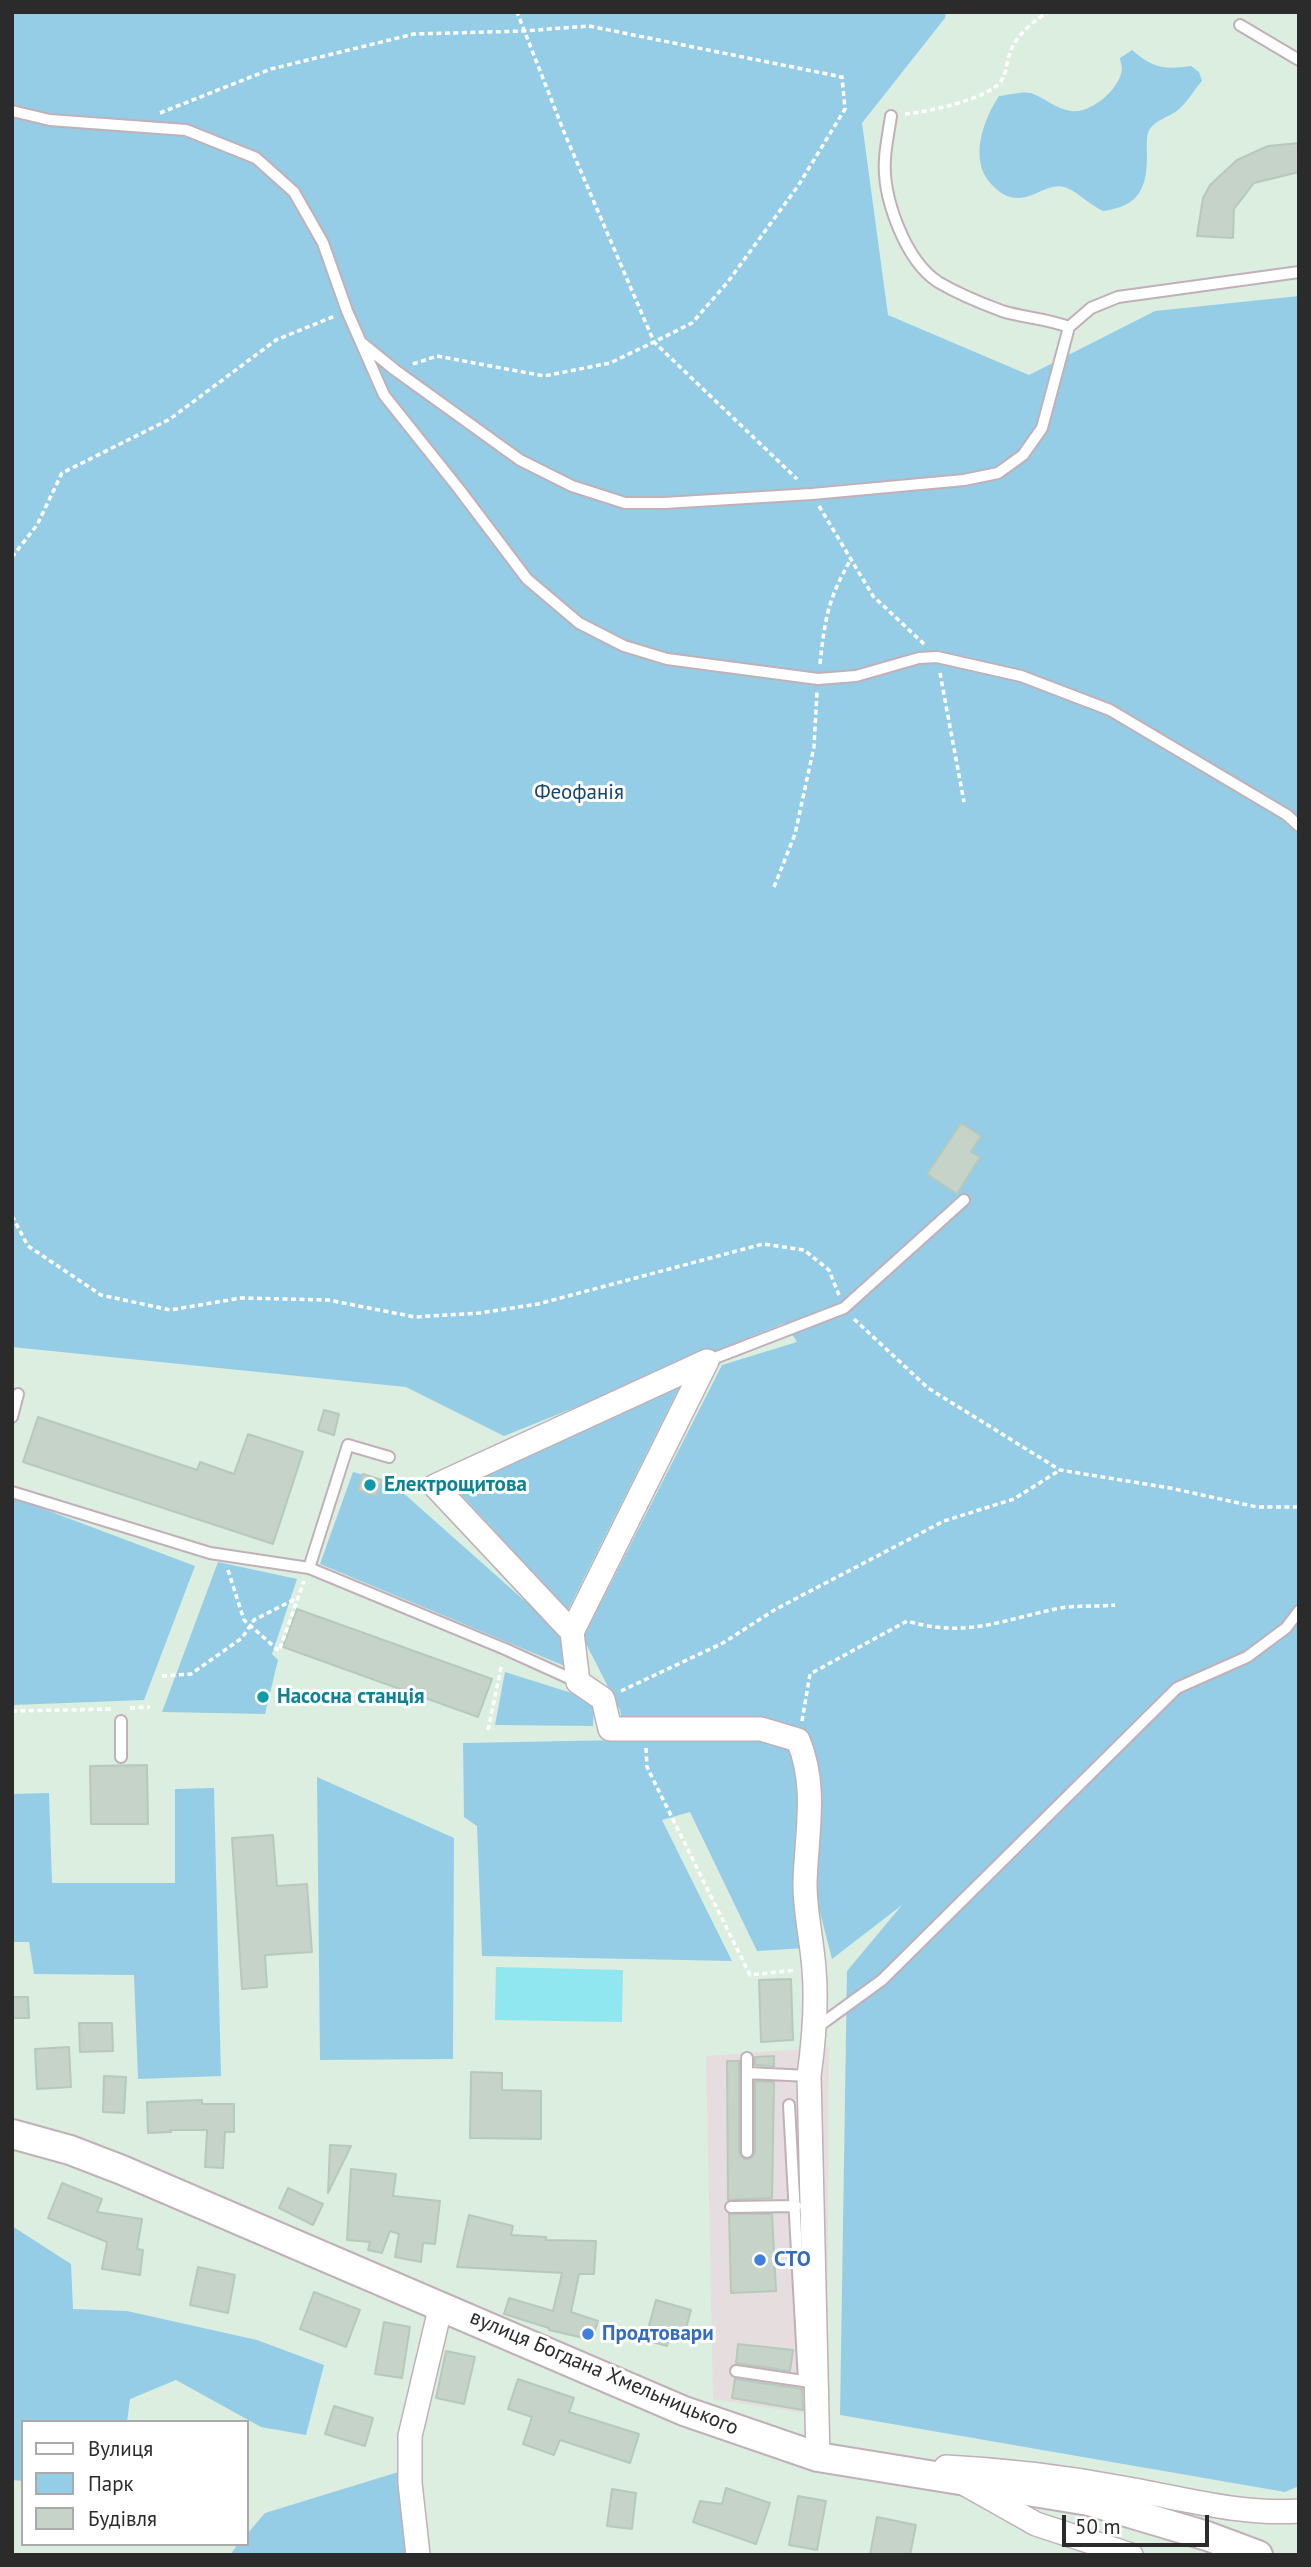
<!DOCTYPE html>
<html>
<head>
<meta charset="utf-8">
<style>
  body { margin:0 }
  #map { position:relative; width:1311px; height:2567px; overflow:hidden; background:#dceee0; font-family:"PT Sans",sans-serif }
  canvas { display:block }
  .frame { position:absolute; inset:0; border:14px solid #2b2b2b; pointer-events:none }
  .legend { position:absolute; left:21px; top:2420px; width:228px; height:126px; box-sizing:border-box; background:#fff; border:2px solid #aaa; margin:0; padding:9px 12px; list-style:none; font-size:21px; color:#2b2b2b }
  .legend li { display:flex; align-items:center; gap:14px; height:35px }
  .legend b { width:35px; border:2px solid #aaa }
  .scale { position:absolute; left:1062px; top:2515px; width:147px; height:32px; box-sizing:border-box; border:4px solid #2b2b2b; border-top:0; padding-left:9px; font-size:21px; line-height:24px; white-space:nowrap; color:#2b2b2b; -webkit-text-stroke:5px #fff; paint-order:stroke }
</style>
</head>
<body>
<div id="map">
<canvas width="1311" height="2567"></canvas>
<div class="frame"></div>
<ul class="legend">
<li><b style="height:9px;background:#fff"></b>Вулиця</li>
<li><b style="height:19px;background:#95cde7"></b>Парк</li>
<li><b style="height:19px;background:#c5d3c8"></b>Будівля</li>
</ul>
<div class="scale">50 m</div>
</div>
<script>
const ctx = document.querySelector('canvas').getContext('2d');
ctx.lineJoin = 'round';
function paint(path, color) {
  ctx.fillStyle = color;
  ctx.fill(path, 'evenodd');
}
function trace(path, color, width, dash) {
  ctx.strokeStyle = color;
  ctx.lineWidth = width;
  ctx.lineCap = dash ? 'butt' : 'round';
  ctx.setLineDash(dash || []);
  ctx.stroke(path);
}
function drawText(font, color, halo, rows, align = 'center') {
  ctx.font = font + ' "PT Sans",sans-serif';
  ctx.lineWidth = 6;
  ctx.setLineDash([]);
  ctx.textBaseline = 'middle';
  ctx.strokeStyle = halo;
  ctx.fillStyle = color;
  for (const [text, x, y, turn = 0] of rows) {
    ctx.save();
    ctx.translate(x, y);
    ctx.rotate((+turn || 0) * Math.PI / 180);
    ctx.textAlign = isNaN(turn) ? turn : align;
    if (halo) ctx.strokeText(text, 0, 0);
    ctx.fillText(text, 0, 0);
    ctx.restore();
  }
}
const industrial = new Path2D(`
  M829 2047 827 2417 713 2399 706 2056Z`);
const green = new Path2D(`
  M12 12H946L945 18 862 123 888 315 1029 375 1155 311 1299 296V2486L1285 2492 840 2415 847 1971 902 1905 832 1959 808 1866 806 1948 757 1951 690 1812 662 1820 732 1961 482 1956 477 1826 464 1817 463 1743 625 1740 620 1710 583 1638 722 1365 797 1342 785 1323 504 1436 406 1387 12 1347Z
  M1132 50C1153 68 1163 70 1191 66L1199 72 1202 81C1194 90 1187 103 1178 110 1168 118 1153 120 1148 133 1146 139 1147 149 1147 155 1147 189 1139 206 1103 211 1090 205 1079 193 1067 188 1051 181 1036 197 1020 198 1009 199 1000 193 992 185 968 161 983 120 999 96 1008 95 1022 91 1031 93 1045 98 1056 109 1071 111 1091 114 1120 89 1122 69 1122 65 1120 62 1120 58Z
  M680 1386 568 1610 456 1489Z
  M353 1472 391 1482 561 1633 567 1667 320 1564Z
  M12 1497 195 1566 144 1700 12 1705Z
  M218 1562 297 1579 272 1654 278 1660 265 1714 162 1712Z
  M505 1672 594 1700 593 1726 495 1725Z
  M317 1777 454 1838 453 2059 320 2060Z
  M214 1788 221 2076 138 2079 134 1975 34 1974 29 1942H12V1794L49 1793 52 1883H175V1789Z
  M12 2226 71 2264 73 2309 127 2311 257 2340 324 2365 306 2435 261 2427 176 2380 130 2399 127 2422H23V2481L12 2480Z
  M405 2470 411 2555H230L238 2544H247V2534L265 2513Z`);
const pitch = new Path2D(`
  M496 1967 623 1970 622 2022 495 2020Z`);
const building = new Path2D(`
  M1299 143V172L1254 183 1234 209 1233 238 1197 236 1203 198 1210 185 1237 160 1268 146Z
  M961 1123 981 1136 971 1152 980 1157 957 1194 927 1174Z
  M324 1410 339 1414 334 1435 318 1430Z
  M38 1417 197 1470 200 1462 234 1474 248 1434 303 1452 273 1544 23 1462Z
  M363 1474 382 1480 376 1496 358 1490Z
  M297 1609 492 1679 478 1717 283 1647Z
  M147 1765 148 1824H91L90 1766Z
  M273 1835 277 1886 307 1884 312 1952 265 1955 267 1987 242 1989 232 1838Z
  M791 1979 793 2040 761 2042 759 1980Z
  M12 1997H28L29 2018H12Z
  M79 2023H112L113 2051 80 2052Z
  M69 2047 71 2087 37 2089 35 2049Z
  M774 2056V2066L755 2065V2057Z
  M727 2061H739V2152L744 2159H750L755 2153V2081L774 2082 772 2198 728 2200Z
  M471 2072 502 2073V2090L541 2091V2139L470 2138Z
  M104 2076 126 2077 124 2113 103 2112Z
  M202 2100V2104H234V2132H225L223 2168 205 2167 207 2130H170L171 2132 148 2133 147 2102Z
  M330 2145 351 2146 328 2193Z
  M351 2169 396 2174 393 2196 440 2201 435 2244 423 2243 421 2262 395 2257 399 2234 390 2231 382 2253 368 2250 370 2242 347 2240Z
  M62 2183 102 2199 97 2212 142 2219 137 2249 143 2250 140 2275 102 2269 107 2242 48 2218Z
  M288 2188 323 2204 313 2225 279 2208Z
  M729 2214H772L776 2291 731 2293Z
  M469 2215 513 2226 511 2235 546 2237V2240L596 2241 594 2274H579L571 2312 598 2321 592 2340 549 2330V2328L504 2314 509 2298 553 2311 562 2273 457 2267Z
  M198 2267 235 2275 228 2313 190 2305Z
  M314 2292 360 2310 346 2347 300 2329Z
  M656 2300 691 2310 685 2332 672 2328 667 2346 645 2340Z
  M384 2322 410 2327 402 2378 375 2374Z
  M738 2344 793 2350 790 2371 736 2363Z
  M446 2351 475 2357 464 2404 436 2398Z
  M518 2379 574 2398 569 2412 639 2434 630 2463 560 2440 554 2455 523 2444 532 2417 508 2409Z
  M735 2379 802 2389 803 2410 732 2398Z
  M334 2406 373 2418 365 2446 325 2434Z
  M726 2488 770 2503 756 2544 693 2522 700 2501 722 2504Z
  M612 2489 636 2493 632 2529 607 2526Z
  M798 2496 826 2501 817 2550 789 2545Z
  M877 2517 916 2525 910 2555H870Z`);
const path = new Path2D(`
  M160 113 271 69 414 34 524 31 589 26 842 77 845 109 798 186 727 283 692 323 654 342 797 479
  M905 114C928 112 988 99 1001 81 1007 73 1006 64 1009 56 1014 37 1032 22 1048 12
  M413 364 437 356 544 376 610 363 654 342 564 132 517 12
  M819 506 873 596 924 644
  M12 557 37 525 62 473 170 419 276 340 335 316
  M820 664C825 618 828 599 851 559
  M940 673 964 802
  M774 887 795 834 814 747 817 692
  M12 1216 28 1246 101 1295 170 1310 241 1298 328 1300 415 1317 480 1313 538 1304 763 1244 804 1250 829 1270 839 1295
  M854 1319 928 1388 1060 1470 1170 1488 1257 1507H1299
  M228 1570 244 1620 279 1651 304 1581
  M162 1676 191 1674 242 1638 254 1620 297 1598
  M621 1691 723 1643 776 1609 944 1521 1014 1499 1060 1470
  M130 1708 150 1707
  M12 1711 112 1709
  M802 1721 810 1674 907 1621C968 1639 1003 1619 1061 1608 1078 1605 1097 1607 1115 1605
  M488 1730 502 1663
  M646 1748 647 1767 750 1975 796 1970`);
const service = new Path2D(`
  M1240 25 1299 60
  M12 111 50 120 186 130 256 158 294 192 323 243 347 311 384 395 459 489 527 579 579 623 624 646 667 659 818 679 856 676 919 658 937 657 1021 676 1110 710 1287 815 1299 826
  M891 116C889 130 886 144 885 158 882 197 905 260 938 282 955 292 983 304 1002 311 1024 318 1045 318 1069 327
  M363 344 395 370 520 460 572 486 625 503H664L812 494 964 480 998 473 1023 455 1042 428 1069 327 1091 308 1118 297 1299 272
  M707 1361 844 1308 964 1200
  M12 1417 18 1394
  M12 1492 210 1553 309 1568 348 1445 389 1457
  M309 1568 505 1649 578 1682
  M121 1721V1757
  M816 2028 882 1980 1177 1688 1247 1657 1286 1628 1299 1611
  M747 2058V2073L809 2076
  M747 2073V2152
  M789 2105 804 2381
  M731 2207 796 2206
  M736 2371 810 2382`);
const minor = new Path2D(`
  M572 1632 435 1486 707 1361 572 1632 578 1682 603 1699 610 1729H761L798 1740C818 1787 806 1835 805 1884 805 1912 812 1941 814 1969 817 2005 814 2040 809 2076L818 2457
  M946 2467C1006 2470 1064 2477 1123 2488 1181 2498 1239 2515 1299 2511
  M965 2484 1036 2524 1131 2555
  M418 2555 410 2483V2436L441 2305`);
const tertiary = new Path2D(`
  M12 2134 70 2150 122 2170 684 2411 818 2457 1089 2501 1207 2536 1258 2555`);
const markers = [
  [370,1485,7,"#0f9aa8"],
  [263,1697,7,"#0f9aa8"],
  [760,2260,7,"#3f7fe0"],
  [588,2334,7,"#3f7fe0"]
];
const parkNames = [
  ["Феофанія",579,793]
];
const cultureNames = [
  ["Електрощитова",384,1485],
  ["Насосна станція",277,1697]
];
const shopNames = [
  ["СТО",774,2260],
  ["Продтовари",602,2334]
];
const streetNames = [
  ["вулиця Богдана Хмельницького",604,2373,23]
];
paint(industrial, '#e6ddde');
paint(green, '#95cde7');
paint(pitch, '#90e7ef');
paint(building, '#c5d3c8');
trace(building, '#b6c9bc', 2);
trace(service, '#c0b0b8', 14);
trace(minor, '#c0b0b8', 26);
trace(tertiary, '#c0b0b8', 32);
trace(path, '#fff', 3.5, [5, 3.5]);
trace(service, '#fff', 10);
trace(minor, '#fff', 23);
trace(tertiary, '#fff', 28);
for (const [x, y, r, color] of markers) {
  const dot = new Path2D();
  dot.arc(x, y, r, 0, 2 * Math.PI);
  ctx.fillStyle = color;
  ctx.fill(dot);
  trace(dot, '#fff', 2.5);
}
drawText('21px', '#16456d', '#fff', parkNames);
drawText('bold 21px', '#0d838f', '#fff', cultureNames, 'left');
drawText('bold 21px', '#366cbe', '#fff', shopNames, 'left');
drawText('21px', '#2b2b2b', '#fff', streetNames);
</script>
</body>
</html>
